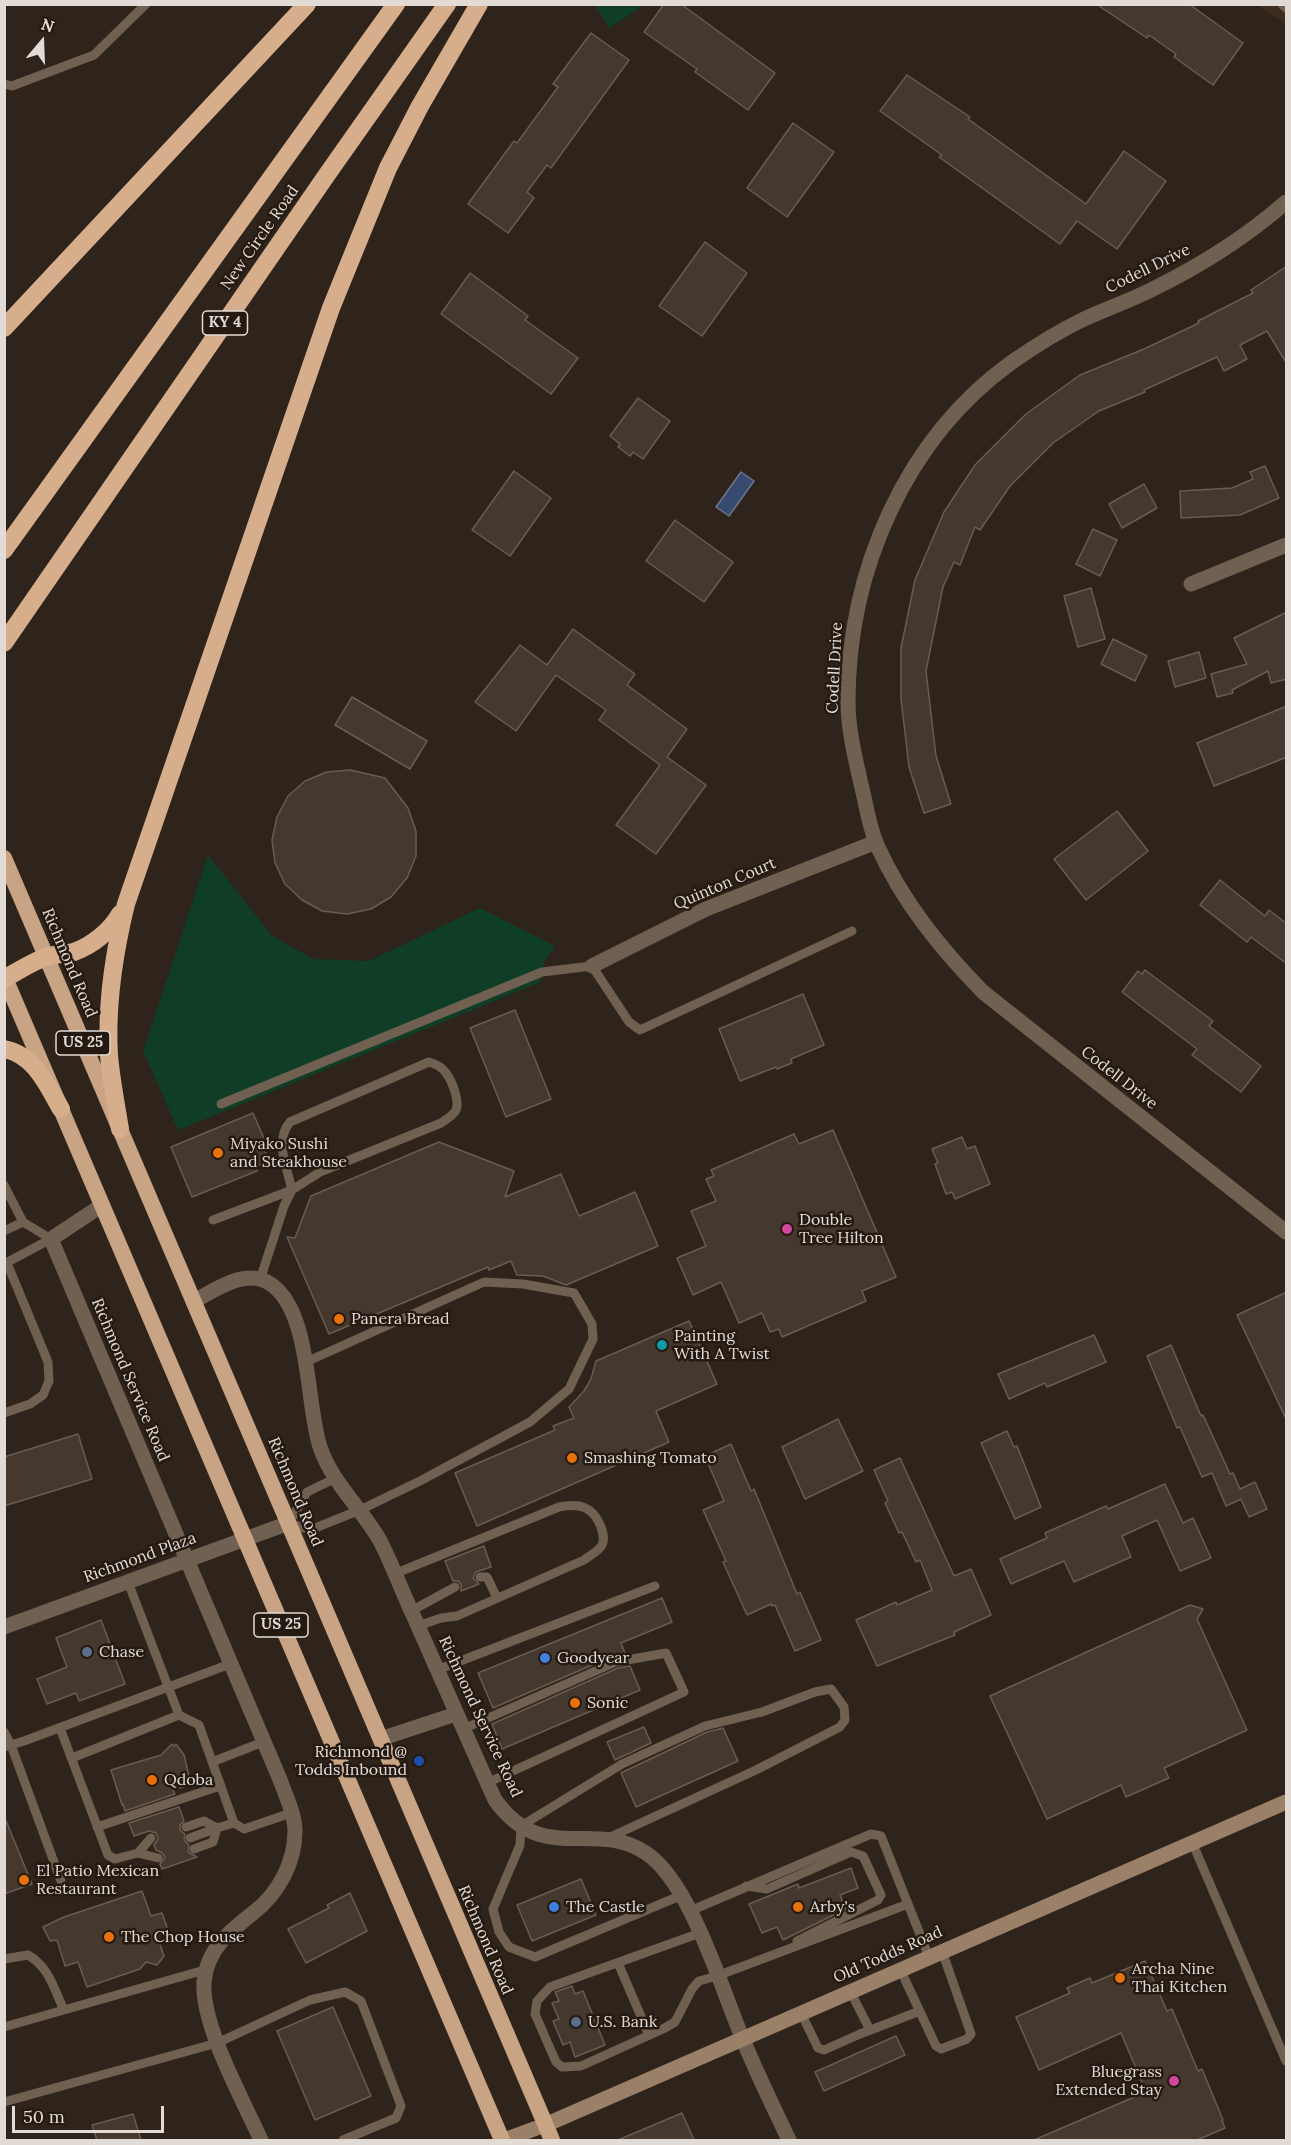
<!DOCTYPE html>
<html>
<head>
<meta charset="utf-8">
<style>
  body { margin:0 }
  #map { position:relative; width:1291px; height:2145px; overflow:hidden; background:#2f241b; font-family:Lora,serif }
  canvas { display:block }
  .frame { position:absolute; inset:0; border:6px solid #e2dbd5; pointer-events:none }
  .north { position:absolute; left:12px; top:12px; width:60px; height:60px; -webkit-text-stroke:4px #251a11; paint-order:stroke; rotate:19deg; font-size:16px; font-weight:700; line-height:24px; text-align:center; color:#e2dbd5 }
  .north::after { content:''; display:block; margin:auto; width:21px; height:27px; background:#e2dbd5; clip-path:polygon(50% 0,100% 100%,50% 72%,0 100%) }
  .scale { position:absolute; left:12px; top:2106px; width:152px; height:27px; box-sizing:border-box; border:3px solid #e2dbd5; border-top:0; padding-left:8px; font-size:18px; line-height:21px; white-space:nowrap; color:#e2dbd5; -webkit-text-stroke:4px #251a11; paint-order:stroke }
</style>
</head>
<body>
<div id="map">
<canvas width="1291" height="2145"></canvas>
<div class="frame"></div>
<div class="north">N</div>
<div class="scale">50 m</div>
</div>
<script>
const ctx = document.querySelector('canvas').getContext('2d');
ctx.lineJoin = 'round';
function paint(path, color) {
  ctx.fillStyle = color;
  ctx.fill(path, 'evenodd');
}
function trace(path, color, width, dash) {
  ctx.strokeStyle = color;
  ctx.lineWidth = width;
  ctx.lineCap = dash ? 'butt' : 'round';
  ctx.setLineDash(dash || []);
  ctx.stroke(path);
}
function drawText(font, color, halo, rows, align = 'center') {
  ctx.font = font + ' Lora,serif';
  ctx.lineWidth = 5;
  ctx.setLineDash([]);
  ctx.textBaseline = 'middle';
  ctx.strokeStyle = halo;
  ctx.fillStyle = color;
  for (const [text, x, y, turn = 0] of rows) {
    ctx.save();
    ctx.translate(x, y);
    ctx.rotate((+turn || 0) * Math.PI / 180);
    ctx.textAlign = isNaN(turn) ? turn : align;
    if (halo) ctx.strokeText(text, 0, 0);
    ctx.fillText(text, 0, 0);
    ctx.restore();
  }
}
const built = new Path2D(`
  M1257 5H1286V24Z`);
const green = new Path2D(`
  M595 5H645L609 28Z
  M208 855 272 936 313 959 369 961 480 908 555 946 544 962 541 982 178 1130 143 1051Z`);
const water = new Path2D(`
  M741 472 754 481 729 516 716 507Z`);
const building = new Path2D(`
  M664 4H681L775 73 748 110 695 72 697 69 644 32Z
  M1096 4H1189L1243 43 1213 85 1174 57 1176 54 1149 35 1147 38Z
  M591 33 629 60 551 168 547 165 527 192 534 198 508 233 468 204 514 141 517 143 558 87 553 84Z
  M907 75 970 117 968 119 1086 204 1124 151 1166 181 1117 249 1077 221 1060 244 939 157 942 155 880 111Z
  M793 123 834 152 787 217 747 188Z
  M705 242 747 273 702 336 659 306Z
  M1287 266V364L1267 331 1240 345 1247 359 1224 371 1217 357 1144 390 1145 392 1099 411 1053 443 1010 486 980 530 975 527 960 565 954 562 943 587 926 671 936 756 951 804 924 813 909 767 901 699V648L915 580 944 512 975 465 1026 414 1080 375 1144 349 1199 323 1198 321 1253 293 1251 290Z
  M470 273 528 316 525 320 578 358 551 394 441 314Z
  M638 398 670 421 643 459 633 452 630 456 618 447 620 444 610 436Z
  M1265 466 1279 498 1240 515 1181 518 1180 491 1232 488 1253 479 1250 472Z
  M514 471 551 498 510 556 472 530Z
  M1144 484 1157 508 1122 528 1109 504Z
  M675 520 733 562 704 602 646 561Z
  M1093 529 1117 540 1100 576 1076 564Z
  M1091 588 1105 639 1078 647 1064 596Z
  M1287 612V679L1271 683 1268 671 1232 690 1233 693 1217 697 1211 674 1247 664 1234 638Z
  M573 629 635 674 627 685 687 729 667 757 706 785 656 854 616 825 660 765 599 720 606 710 556 675 516 731 475 702 520 645 547 665Z
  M1113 639 1147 656 1135 681 1101 664Z
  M1199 652 1206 678 1175 687 1168 661Z
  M352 697 427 741 410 769 335 725Z
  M1287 706V757L1214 786 1197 743Z
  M350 770 385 778 408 808 416 831V856L407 878 391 897 371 909 347 914 322 911 302 900 285 884 275 863 272 840 277 817 288 796 305 781 327 772Z
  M1117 811 1148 851 1086 900 1054 859Z
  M1220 880 1265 916 1269 910 1287 924V964L1251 937 1247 942 1200 905Z
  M1145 970 1213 1021 1209 1026 1261 1066 1241 1092 1192 1055 1197 1049 1122 992 1138 971 1142 974Z
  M803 994 824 1045 791 1059 792 1063 777 1069 776 1067 740 1081 719 1029Z
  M515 1010 551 1099 506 1117 470 1028Z
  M253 1113 266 1143 264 1149 267 1156 264 1163 258 1166 257 1171 192 1197 171 1147Z
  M833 1130 896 1277 862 1291 866 1301 782 1337 779 1329 770 1332 762 1313 739 1323 721 1282 693 1295 677 1258 706 1246 691 1211 716 1201 706 1179 714 1176 711 1170 794 1134 799 1144Z
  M962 1137 967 1149 975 1146 990 1184 955 1199 952 1192 946 1194 935 1164 938 1163 932 1149Z
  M439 1142 514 1171 505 1197 561 1174 579 1216 635 1192 658 1246 566 1285 543 1276 517 1275 511 1261 489 1270 488 1267 329 1334 287 1237 295 1238 311 1196Z
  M1287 1292V1421L1237 1315Z
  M689 1321 717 1384 656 1411 669 1442 477 1526 455 1473 555 1430 553 1426 574 1418 569 1407 584 1391 591 1379 596 1361Z
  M1094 1335 1106 1362 1047 1387 1045 1383 1009 1399 998 1374Z
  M1171 1345 1201 1416 1203 1415 1230 1474 1233 1473 1240 1489 1255 1482 1267 1509 1249 1517 1241 1499 1226 1506 1212 1473 1202 1477 1180 1427 1177 1428 1147 1356Z
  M838 1419 863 1471 805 1499 782 1447Z
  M1007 1431 1014 1447 1017 1446 1041 1507 1015 1519 981 1443Z
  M78 1434 92 1479 4 1506V1457Z
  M731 1444 751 1491 754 1489 797 1594 800 1592 821 1640 795 1651 775 1605 772 1606 771 1604 747 1615 723 1562 726 1561 703 1510 724 1501 705 1456Z
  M900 1458 954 1576 971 1569 991 1615 954 1632 955 1635 877 1666 856 1620 896 1602 897 1605 932 1590 920 1560 916 1562 902 1532 899 1533 885 1503 888 1501 874 1470Z
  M1165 1484 1183 1523 1193 1518 1211 1558 1180 1571 1157 1520 1122 1536 1131 1557 1074 1582 1064 1561 1011 1584 1000 1559 1047 1538 1045 1533 1106 1506 1108 1509Z
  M484 1546 491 1567 476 1572 473 1578 479 1584 461 1591V1584L458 1581H453L445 1561Z
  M662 1598 672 1622 621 1643 625 1653 613 1656 493 1708 478 1673Z
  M1190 1605 1203 1609 1197 1619 1247 1730 1164 1768 1169 1778 1126 1797 1121 1785 1047 1819 990 1696Z
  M101 1620 125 1684 79 1701 76 1693 47 1704 37 1679 67 1667 56 1638Z
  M630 1666 640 1690 502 1749 492 1724 618 1668Z
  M644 1727 651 1743 615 1760 607 1742Z
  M723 1728 738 1761 636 1807 621 1773 707 1732Z
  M172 1744 174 1746 176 1744 184 1755 191 1785 173 1790 175 1794 125 1811 123 1804 122 1805 111 1770 161 1755Z
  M179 1807 184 1821 180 1825V1830L185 1834 184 1840 189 1845 188 1852 197 1857 162 1869 160 1864 165 1857 162 1853 156 1850 154 1845 158 1839 156 1833 149 1831 134 1836 129 1823Z
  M4 1816 32 1884 4 1894Z
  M851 1868 858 1888 840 1895 846 1909 783 1940 777 1927 762 1933 749 1904 798 1884 799 1888Z
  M581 1879 596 1915 532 1941 517 1905Z
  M142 1891 151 1916 162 1913 168 1930 156 1933 164 1956 157 1965 146 1962 140 1969 87 1987 78 1962 65 1966 57 1940 50 1941 43 1927 64 1917Z
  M350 1893 367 1931 306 1963 288 1929 329 1908 327 1905Z
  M1145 1961 1167 2011 1172 2009 1198 2071 1202 2069 1223 2120 1222 2121 1225 2128 1197 2140H1034L1146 2092 1121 2033 1039 2070 1016 2017 1070 1993 1067 1988 1090 1978 1092 1983Z
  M572 1986 575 1994 583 1991 605 2045 575 2057 570 2042 563 2045 553 2021 559 2019 552 2003 559 2001 555 1992Z
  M333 2007 371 2096 315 2120 277 2031Z
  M896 2036 905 2055 824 2091 815 2072Z
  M682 2113 694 2140H618Z
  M133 2114 141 2140H97L92 2125Z`);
const service = new Path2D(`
  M1282 4 1286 8
  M4 84 12 86 94 55 146 4
  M221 1104 542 972 592 966 629 1022 640 1030 852 931
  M4 1185 23 1222 51 1239
  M213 1220 292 1190C287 1167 274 1141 290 1122L429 1062C436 1064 442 1067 446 1073 452 1081 460 1101 456 1110 453 1116 446 1119 441 1123L320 1172 292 1190 284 1206 260 1280
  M4 1231 23 1222
  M4 1264 51 1239
  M306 1362 484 1282 523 1284 574 1293 592 1324 593 1339 569 1389 530 1422 420 1481 360 1510 310 1530 289 1523 307 1492 336 1478
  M4 1413 30 1404 43 1395 49 1381 48 1362 7 1263
  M394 1574 559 1507C579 1503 593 1506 601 1527 603 1533 605 1539 602 1545 599 1551 589 1556 584 1560L457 1616 441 1618 418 1626
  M480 1577H487L497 1598
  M411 1611 455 1587
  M437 1670 655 1586
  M179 1715 199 1725 234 1823 244 1829 291 1813
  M60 1728 108 1855 115 1859 138 1853 151 1838
  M463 1729 616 1662 666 1653 684 1692 487 1783
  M4 1732 11 1745 24 1741 230 1664
  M4 1747 11 1745 61 1881
  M72 1758 179 1715 128 1582
  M212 1762 263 1742
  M97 1827 220 1786
  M186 1827 204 1821 217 1828 234 1823
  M190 1838 217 1828
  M608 1838 756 1770 840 1727 845 1720 844 1707 831 1689 815 1692 762 1712 705 1726 622 1764 521 1826 520 1845 493 1909 499 1932 509 1947 535 1957 682 1895
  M1192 1842 1286 2061
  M194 1849 213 1842 217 1828
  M138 1853 158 1858
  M746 1886 767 1889 851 1852 863 1856 881 1895 878 1900 797 1941
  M690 1911 871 1834 881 1836 929 1957
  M700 1933 550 1987 537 2001 535 2014 556 2062 562 2067 581 2066 663 2029 675 2022 692 1989 699 1981 717 1976 908 1904
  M4 1959 28 1955C49 1967 54 1989 64 2010
  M618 1963 649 2035
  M900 1969 936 2046 941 2049 967 2039 971 2034 942 1951
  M850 1991 870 2030
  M801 2013 818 2048 824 2050 860 2034 920 2011
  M4 2027 208 1969
  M4 2102 217 2043 310 2000 345 1992 361 2001 401 2106 396 2118 343 2140`);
const minor = new Path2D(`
  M1191 584 1286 545
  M592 966 706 909 876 842
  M101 1206 51 1239 281 1782C286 1797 295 1814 295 1831 295 1863 278 1894 253 1913 229 1932 207 1949 204 1982 201 2025 243 2100 261 2140
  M193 1302C215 1290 247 1266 272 1285 311 1313 306 1404 320 1447 331 1481 361 1508 379 1539 392 1563 402 1592 414 1617 441 1678 468 1739 495 1800 544 1867 592 1818 646 1853 690 1882 721 1987 742 2037 756 2072 773 2106 789 2140
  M4 1627 289 1523
  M380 1739 456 1714`);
const tertiary = new Path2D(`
  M1286 202C1245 238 1200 266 1151 290 1129 301 1106 309 1084 319 1059 331 1035 346 1012 362 905 439 848 571 848 702 848 729 855 757 861 784 866 804 869 826 877 845 902 901 940 948 983 992L1286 1232`);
const secondary = new Path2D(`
  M504 2140 545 2125 1286 1802`);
const trunk = new Path2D(`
  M4 858 552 2140
  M4 976 502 2140`);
const motorway = new Path2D(`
  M4 328 307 4
  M4 550 396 4
  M4 643 326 176 447 4
  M4 979C18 971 32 962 46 957 55 954 65 954 74 952 93 945 110 931 120 914
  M4 1049C35 1055 47 1085 61 1109
  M120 1129C116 1104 111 1080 109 1055 106 1004 114 953 126 904L331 308 388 168 420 106 479 4`);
const markers = [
  [218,1153,6,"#e8710a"],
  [787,1229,6,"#d1479c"],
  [339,1319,6,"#e8710a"],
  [662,1345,6,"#0f9aa8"],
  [572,1458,6,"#e8710a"],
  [87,1652,6,"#5c6f8a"],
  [545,1658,6,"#3f7fe0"],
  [575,1703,6,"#e8710a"],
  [419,1761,6,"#1a4fb4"],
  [152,1780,6,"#e8710a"],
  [24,1880,6,"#e8710a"],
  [554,1907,6,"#3f7fe0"],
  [798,1907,6,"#e8710a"],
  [109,1937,6,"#e8710a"],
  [1120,1978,6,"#e8710a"],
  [576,2022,6,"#5c6f8a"],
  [1174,2081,6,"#d1479c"]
];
const shields = [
  [225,323,45],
  [83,1043,54],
  [281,1625,54]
];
const shieldNames = [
  ["KY 4",225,323],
  ["US 25",83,1043],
  ["US 25",281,1625]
];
const streetNames = [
  ["New Circle Road",260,238,-55],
  ["Codell Drive",1148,269,-26],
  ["Codell Drive",835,668,-87],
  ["Quinton Court",725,884,-23],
  ["Richmond Road",69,963,67],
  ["Codell Drive",1119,1078,38],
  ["Richmond Service Road",130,1380,67],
  ["Richmond Road",295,1492,67],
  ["Richmond Plaza",140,1558,-20],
  ["Richmond Service Road",480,1717,65],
  ["Richmond Road",485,1940,67],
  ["Old Todds Road",888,1955,-24]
];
const poiNames = [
  ["Miyako Sushi",230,1144],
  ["and Steakhouse",230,1162],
  ["Double",799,1220],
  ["Tree Hilton",799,1238],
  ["Panera Bread",351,1319],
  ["Painting",674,1336],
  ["With A Twist",674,1354],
  ["Smashing Tomato",584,1458],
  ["Chase",99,1652],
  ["Goodyear",557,1658],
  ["Sonic",587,1703],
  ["Richmond @",407,1752,"right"],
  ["Todds Inbound",407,1770,"right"],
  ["Qdoba",164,1780],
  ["El Patio Mexican",36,1871],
  ["Restaurant",36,1889],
  ["The Castle",566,1907],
  ["Arby's",810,1907],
  ["The Chop House",121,1937],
  ["Archa Nine",1132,1969],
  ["Thai Kitchen",1132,1987],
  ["U.S. Bank",588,2022],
  ["Bluegrass",1162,2072,"right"],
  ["Extended Stay",1162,2090,"right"]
];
paint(built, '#3d2c1e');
paint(green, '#0f3d25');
paint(water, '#364b6f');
trace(water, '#6a768e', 1.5);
paint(building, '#45382f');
trace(building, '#695c52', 1.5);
trace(service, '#706052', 9);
trace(minor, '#706052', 15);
trace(tertiary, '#706052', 15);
trace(secondary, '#9a7f69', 15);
trace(trunk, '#c8a384', 16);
trace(motorway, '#d7ae8c', 18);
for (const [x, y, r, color] of markers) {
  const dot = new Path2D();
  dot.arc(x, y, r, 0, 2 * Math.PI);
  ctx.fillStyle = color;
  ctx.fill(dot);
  trace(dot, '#251a11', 2);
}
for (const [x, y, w] of shields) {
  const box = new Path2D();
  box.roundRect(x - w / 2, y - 12, w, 24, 4.5);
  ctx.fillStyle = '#251a11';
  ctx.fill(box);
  trace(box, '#e2dbd5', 1.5);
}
drawText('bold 15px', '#e2dbd5', null, shieldNames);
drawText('16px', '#e2dbd5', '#251a11', streetNames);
drawText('16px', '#e2dbd5', '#251a11', poiNames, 'left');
</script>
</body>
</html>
